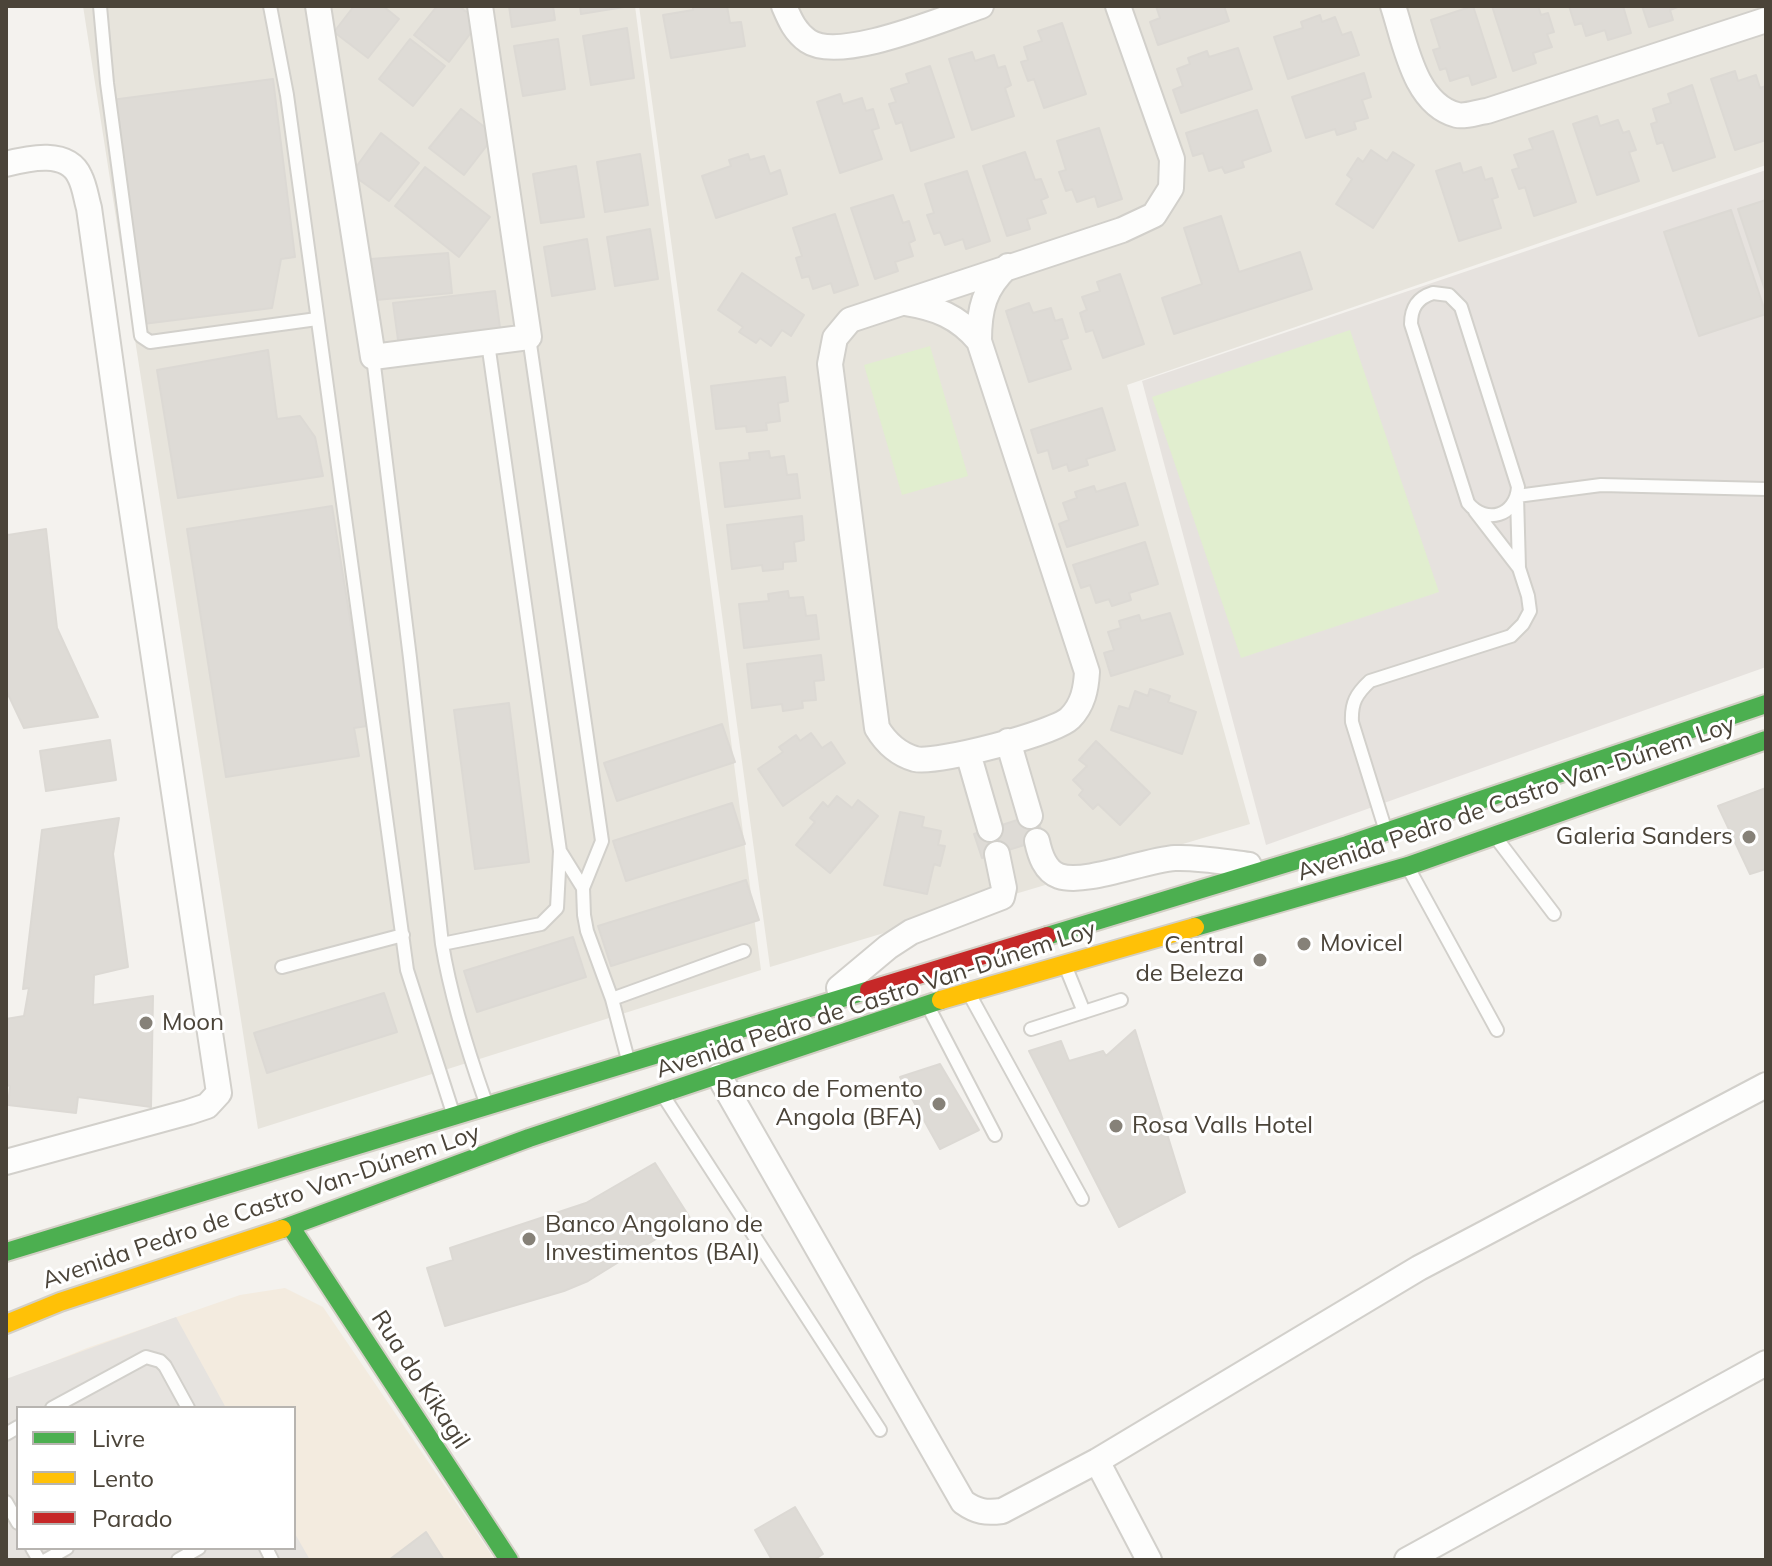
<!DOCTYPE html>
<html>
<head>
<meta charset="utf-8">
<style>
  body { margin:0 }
  #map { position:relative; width:1772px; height:1566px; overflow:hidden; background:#f4f2ee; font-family:Mulish,sans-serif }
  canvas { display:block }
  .frame { position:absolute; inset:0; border:8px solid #4b4439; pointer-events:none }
  .legend { position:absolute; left:16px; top:1406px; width:280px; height:144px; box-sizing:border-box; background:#fff; border:2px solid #b7b4b0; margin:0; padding:10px 14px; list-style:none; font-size:24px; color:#4b4439 }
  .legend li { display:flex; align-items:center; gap:16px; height:40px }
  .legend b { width:40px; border:2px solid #b7b4b0 }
</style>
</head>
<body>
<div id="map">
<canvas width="1772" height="1566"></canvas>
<div class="frame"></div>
<ul class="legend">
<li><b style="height:10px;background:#4caf50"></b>Livre</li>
<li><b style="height:10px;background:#ffc107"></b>Lento</li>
<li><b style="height:10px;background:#c62828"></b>Parado</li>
</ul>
</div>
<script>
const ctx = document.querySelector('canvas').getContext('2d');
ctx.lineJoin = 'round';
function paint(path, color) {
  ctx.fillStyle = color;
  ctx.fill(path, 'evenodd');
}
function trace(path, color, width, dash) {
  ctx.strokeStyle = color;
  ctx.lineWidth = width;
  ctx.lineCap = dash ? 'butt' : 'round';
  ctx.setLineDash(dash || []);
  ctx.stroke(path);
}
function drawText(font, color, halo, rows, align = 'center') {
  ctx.font = font + ' Mulish,sans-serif';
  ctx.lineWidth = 6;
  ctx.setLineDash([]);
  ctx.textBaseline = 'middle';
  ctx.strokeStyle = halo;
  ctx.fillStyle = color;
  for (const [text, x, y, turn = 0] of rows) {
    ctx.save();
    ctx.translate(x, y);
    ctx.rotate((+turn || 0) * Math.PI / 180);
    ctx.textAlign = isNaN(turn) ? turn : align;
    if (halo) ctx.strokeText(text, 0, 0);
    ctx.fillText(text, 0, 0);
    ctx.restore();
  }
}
const residential = new Path2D(`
  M83 6H635L761 970 258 1129Z
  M639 6H1766V165L1127 385 1250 824 770 967Z`);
const commercial = new Path2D(`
  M285 1288 323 1307 495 1560H6V1381L87 1348 240 1295ZM18 1408H294V1548H18Z`);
const industrial = new Path2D(`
  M1766 170V667L1266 845 1142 381Z`);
const green = new Path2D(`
  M1350 330 1439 592 1241 658 1152 397Z
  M930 346 968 476 902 495 864 365Z`);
const parking = new Path2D(`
  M176 1317 226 1408H18V1548H294V1532L310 1560H6V1379Z`);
const building = new Path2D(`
  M354 6H383L399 19 368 58 334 32Z
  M437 6H459L479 22 449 62 414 35Z
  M509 6H553L555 20 512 27Z
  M580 6H624V7L581 14Z
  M693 6H727L730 23 741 22 745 46 671 58 663 15 693 10Z
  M1156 6H1224L1229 21 1158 45 1150 22 1160 18Z
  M1473 6 1496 77 1472 85 1469 75 1450 81 1446 68 1440 70 1433 50 1440 48 1431 20Z
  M1492 6H1538L1541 15 1548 13 1554 32 1547 34 1552 47 1533 53 1536 63 1513 71Z
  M1569 6H1623L1631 33 1608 40 1605 30 1586 36 1582 23 1575 25Z
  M1642 6H1680L1670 10 1673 20 1649 27Z
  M1320 15 1322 22 1335 17 1342 35 1351 32 1359 55 1288 79 1274 37 1303 28 1301 22Z
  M1062 23 1086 94 1044 108 1034 79 1028 81 1021 62 1028 60 1024 47 1042 41 1038 31Z
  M627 28 634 78 591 85 583 36Z
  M410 39 445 66 413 106 379 79Z
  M558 39 565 89 523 96 514 46Z
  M1238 48 1252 89 1181 113 1173 90 1183 86 1177 69 1190 64 1188 58 1207 51 1209 57Z
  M972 52 975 61 994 55 998 68 1005 66 1011 85 1005 88 1014 116 972 130 949 59Z
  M930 66 954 137 911 151 902 122 896 124 889 104 896 102 891 89 909 83 906 74Z
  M1735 71 1738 81 1756 75 1760 88 1766 86V140L1735 150 1711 79Z
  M1364 73 1371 97 1362 100 1368 118 1354 122 1356 129 1337 135 1335 129 1306 138 1292 97Z
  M273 79 295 257 281 259 272 308 143 324 111 100Z
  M1692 85 1715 157 1673 171 1663 142 1657 144 1651 124 1657 122 1653 109 1671 103 1668 94Z
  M840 94 843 104 862 98 866 111 873 109 879 128 872 130 882 159 840 173 817 102Z
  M461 109 495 135 464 175 429 148Z
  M1257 110 1271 151 1242 161 1244 167 1225 173 1222 167 1209 171 1203 153 1193 156 1186 133Z
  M1597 116 1600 126 1618 120 1623 133 1629 131 1636 150 1629 152 1639 181 1597 195 1573 124Z
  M1099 128 1122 199 1098 207 1095 196 1077 202 1072 189 1066 191 1059 172 1066 170 1057 141Z
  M1553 131 1576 202 1534 216 1525 187 1519 189 1512 170 1519 168 1514 155 1533 149 1529 139Z
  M381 133 419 163 389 201 351 174Z
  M1371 150 1387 161 1393 152 1414 165 1373 228 1336 204 1352 179 1347 175 1358 158 1363 162Z
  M1025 152 1035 180 1041 179 1048 197 1041 200 1046 213 1027 219 1030 229 1007 236 983 166Z
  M640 154 648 205 605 212 597 162Z
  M748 154 750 160 764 156 770 174 780 170 787 194 716 218 702 176 731 166 729 160Z
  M1460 163 1463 173 1481 167 1485 180 1492 178 1498 197 1492 199 1501 228 1459 241 1436 171Z
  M576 166 584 217 541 223 533 174Z
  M425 167 490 217 459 257 395 206Z
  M967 171 990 241 966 249 963 239 945 245 940 232 934 234 927 215 934 213 925 184Z
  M893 195 903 223 909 221 915 240 909 243 913 256 895 262 898 271 875 279 851 208Z
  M1766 200V293L1738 209Z
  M1731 210 1766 314 1699 336 1664 232Z
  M835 214 858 285 834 293 831 283 813 289 809 276 802 278 796 258 802 256 793 228Z
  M1221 216 1239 272 1300 252 1312 289 1174 334 1162 298 1202 284 1184 228Z
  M650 229 658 279 615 286 607 237Z
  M587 239 595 289 552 296 544 247Z
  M448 253 452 293 376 300 371 259Z
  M742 273 804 315 791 336 782 330 771 346 760 338 756 343 739 332 743 327 718 310Z
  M1120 274 1144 344 1103 358 1093 330 1086 332 1080 313 1087 310 1082 297 1100 291 1097 282Z
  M495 291 501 335 399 347 393 303Z
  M1029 303 1033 313 1051 308 1055 321 1062 319 1068 338 1061 340 1071 369 1029 382 1006 311Z
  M268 350 277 419 300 416 315 437 323 476 178 498 157 370Z
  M785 377 788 401 778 403 780 421 766 423 767 430 747 432 746 426 716 429 711 386Z
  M1102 408 1115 450 1086 459 1088 465 1069 471 1067 464 1053 469 1048 450 1038 453 1031 430Z
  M769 451 770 458 784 456 787 475 797 474 800 498 725 507 720 463 750 460 749 453Z
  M1125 483 1138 525 1067 547 1059 524 1069 520 1063 503 1077 498 1075 492 1094 486 1096 492Z
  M332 506 367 726 354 728 359 756 226 777 187 529Z
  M802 516 804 540 794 542 796 561 783 562V569L763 571 762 565 732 569 727 525Z
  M46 529 57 628 98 717 24 728 6 690V532L8 535Z
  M1145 542 1158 584 1129 593 1131 600 1112 606 1109 599 1096 603 1090 585 1081 588 1073 565Z
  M788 591 789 598 803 597 806 616 816 615 819 639 744 648 739 604 769 601 768 594Z
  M1170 613 1183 654 1111 676 1104 653 1114 650 1108 632 1121 628 1119 621 1139 615 1141 621Z
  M821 655 824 680 814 681 816 700 802 701 803 708 783 711 782 704 752 708 747 664Z
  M1150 689 1170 696 1168 702 1196 712 1182 754 1111 730 1119 706 1129 709 1135 691 1148 696Z
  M509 703 529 862 475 869 454 710Z
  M722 724 735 762 617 801 604 763Z
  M811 733 822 748 831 742 845 763 783 806 758 769 783 752 779 747 796 735 800 741Z
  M110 740 116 780 46 791 40 751Z
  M1096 741 1150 793 1120 825 1098 804 1093 809 1079 795 1083 790 1073 780 1087 766 1079 760Z
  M1766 788V869L1750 874 1718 806Z
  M837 796 852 808 858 800 878 816 830 873 796 845 815 822 810 818 823 802 828 807Z
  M732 803 745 844 626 881 613 841Z
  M900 812 924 817 922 827 941 831 938 845 945 846 940 866 934 864 927 894 884 885Z
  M1036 814 1044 839 982 858 974 834Z
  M119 818 113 854 128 967 94 975 93 1005 153 996 151 1107 78 1097 76 1113 8 1105 10 1086 6 1085V1019L24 1016 29 988 23 989 42 830Z
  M746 880 759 920 611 966 598 926Z
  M573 937 586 977 477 1012 464 971Z
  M384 993 397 1032 267 1073 254 1033Z
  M1135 1030 1185 1192 1119 1227 1029 1051 1061 1041 1069 1061 1103 1051 1106 1056Z
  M940 1064 979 1130 940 1149 900 1077Z
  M655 1163 690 1218 588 1281 564 1291 445 1326 427 1268 453 1260 450 1248 586 1203Z
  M795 1507 823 1554 814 1560H772L755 1530Z
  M426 1532 444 1560H389Z`);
const lane = new Path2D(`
  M100 6 107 83 141 336 150 342 317 319
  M270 6 287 95 407 970 452 1110
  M1433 293 1449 295 1461 307 1518 487C1516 516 1486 525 1468 503L1411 324C1411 308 1417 298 1433 293Z
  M529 337 602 841 583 888 584 915 587 931 612 999 627 1056
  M488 343 560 851 583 888
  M373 357 410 658 442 944C451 998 467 1049 485 1100
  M1475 511 1519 568
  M1384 825 1352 722C1351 703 1356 694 1370 681L1511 636 1523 624 1530 611 1528 596 1519 568 1517 496 1601 485 1766 489
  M1500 843 1554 914
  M1410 871 1497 1030
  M442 944 541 924 557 908 560 851
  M282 967 403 935
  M1067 970 1084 1012
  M612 999 744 951
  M972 999 1082 1199
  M930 1010 995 1135
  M1031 1029 1121 1000
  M666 1100 880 1430
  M52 1408 146 1357 160 1361 165 1366 188 1408
  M6 1434 18 1427
  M6 1502 18 1523
  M32 1548 39 1560
  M266 1548 272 1560
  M46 1560 67 1548
  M178 1560 199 1548`);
const street = new Path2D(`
  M318 6 373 357 529 337 480 6
  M784 6C790 20 795 32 808 41 840 63 944 18 981 6
  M1393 6C1405 42 1414 104 1457 115 1465 117 1478 112 1487 111L1766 20
  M6 164C29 158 68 149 80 177 85 187 86 198 89 208L123 451 219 1093 207 1106 189 1112 6 1162
  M1008 266C984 288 979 309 979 341L1087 672C1086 689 1083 705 1070 718 1055 733 936 764 915 759 898 754 886 743 877 728L830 364 835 338 850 320 1122 230 1154 215 1171 188 1172 159 1118 6
  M905 303C936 308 958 316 979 341
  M1008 741 1030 816
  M968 753 990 829
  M1037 841C1040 855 1045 871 1059 876 1086 885 1144 860 1175 858 1199 857 1225 862 1249 865
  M839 988 888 947 911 932 1002 897 1004 888 997 854
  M719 1076 963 1502C977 1512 986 1513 1002 1511L1097 1461 1419 1268 1766 1085
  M1097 1461 1149 1560
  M1407 1560 1766 1363`);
const fast = new Path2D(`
  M1195 927 1408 866 1766 740
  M1047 936 1347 845 1766 704
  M290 1226 509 1560
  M282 1229 529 1138 941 1000
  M6 1252 869 990`);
const slow = new Path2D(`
  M941 1000 1195 927
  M6 1324 60 1302 282 1229`);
const jam = new Path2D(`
  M869 990 1047 936`);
const markers = [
  [1749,837,8,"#868178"],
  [1304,944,8,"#868178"],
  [1260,960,8,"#868178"],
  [146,1023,8,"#868178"],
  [939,1104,8,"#868178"],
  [1116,1126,8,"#868178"],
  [529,1239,8,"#868178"]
];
const streetNames = [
  ["Avenida Pedro de Castro Van-Dúnem Loy",1516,799,-19],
  ["Avenida Pedro de Castro Van-Dúnem Loy",876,1000,-18],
  ["Avenida Pedro de Castro Van-Dúnem Loy",261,1207,-19],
  ["Rua do Kikagil",420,1380,57]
];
const poiNames = [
  ["Galeria Sanders",1733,837,"right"],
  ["Movicel",1320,944],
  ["Central",1244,946,"right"],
  ["de Beleza",1244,974,"right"],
  ["Moon",162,1023],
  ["Banco de Fomento",923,1090,"right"],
  ["Angola (BFA)",923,1118,"right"],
  ["Rosa Valls Hotel",1132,1126],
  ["Banco Angolano de",545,1225],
  ["Investimentos (BAI)",545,1253]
];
paint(residential, '#e7e4dc');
paint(commercial, '#f3ebdf');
paint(industrial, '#e6e2de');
paint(green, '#e1eecf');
paint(parking, '#e6e3df');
paint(building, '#dedbd6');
trace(building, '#dcd9d4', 2);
trace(lane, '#d2d0cb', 16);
trace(street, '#d2d0cb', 28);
trace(fast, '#d3cfc5', 22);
trace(slow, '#d3cfc5', 22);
trace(jam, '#d3cfc5', 22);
trace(lane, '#fdfdfc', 12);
trace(street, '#fdfdfc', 24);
trace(fast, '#4caf50', 18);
trace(slow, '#ffc107', 18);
trace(jam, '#c62828', 18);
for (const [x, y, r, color] of markers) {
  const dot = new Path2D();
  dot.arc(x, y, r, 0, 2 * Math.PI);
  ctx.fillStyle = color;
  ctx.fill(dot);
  trace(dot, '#fff', 3);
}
drawText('24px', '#4b4439', '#fff', streetNames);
drawText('24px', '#4b4439', '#fff', poiNames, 'left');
</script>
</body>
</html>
